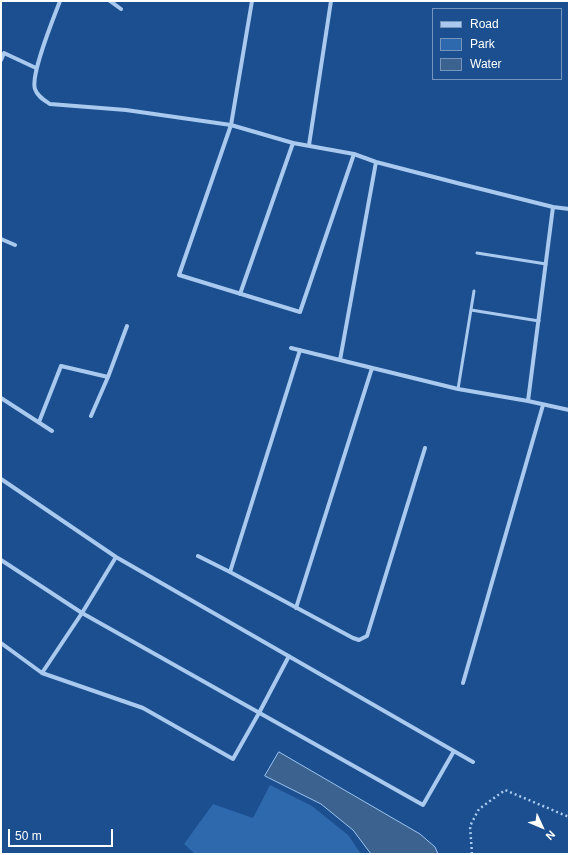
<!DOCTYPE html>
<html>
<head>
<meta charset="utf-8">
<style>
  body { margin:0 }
  #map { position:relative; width:570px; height:855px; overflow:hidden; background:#1b4f8f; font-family:Arial,sans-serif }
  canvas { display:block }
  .frame { position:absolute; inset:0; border:2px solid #fff; pointer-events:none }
  .legend { position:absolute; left:432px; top:8px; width:130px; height:72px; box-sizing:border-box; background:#1b4f8f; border:1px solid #7695bc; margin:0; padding:5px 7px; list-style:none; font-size:12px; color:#fff }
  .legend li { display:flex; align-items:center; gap:8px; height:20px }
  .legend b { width:20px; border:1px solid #7695bc }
  .north { position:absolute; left:522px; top:807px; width:40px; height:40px; -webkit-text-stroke:3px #1b4f8f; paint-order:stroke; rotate:134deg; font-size:11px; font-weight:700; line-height:16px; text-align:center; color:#fff }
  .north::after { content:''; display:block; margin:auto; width:14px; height:18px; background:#fff; clip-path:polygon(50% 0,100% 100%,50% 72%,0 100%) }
  .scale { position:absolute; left:8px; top:829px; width:105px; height:18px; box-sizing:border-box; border:2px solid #fff; border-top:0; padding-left:5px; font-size:12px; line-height:14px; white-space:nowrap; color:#fff; -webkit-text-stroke:3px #1b4f8f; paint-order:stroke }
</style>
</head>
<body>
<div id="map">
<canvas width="570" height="855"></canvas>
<div class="frame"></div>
<ul class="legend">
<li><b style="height:5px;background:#a9c9ee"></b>Road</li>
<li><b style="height:11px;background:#2e69ad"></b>Park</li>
<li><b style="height:11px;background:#3c6290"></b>Water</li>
</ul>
<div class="north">N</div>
<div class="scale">50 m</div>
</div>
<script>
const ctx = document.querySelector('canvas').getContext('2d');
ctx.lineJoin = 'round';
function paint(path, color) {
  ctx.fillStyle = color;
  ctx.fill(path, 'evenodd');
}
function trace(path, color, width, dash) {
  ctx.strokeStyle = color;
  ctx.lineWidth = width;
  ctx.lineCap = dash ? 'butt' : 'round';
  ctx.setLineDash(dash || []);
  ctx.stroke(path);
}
const green = new Path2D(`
  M270 785 312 806 348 835 361 854H195L184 844 213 804 253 818Z`);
const water = new Path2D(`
  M279 752 420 834 435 847 438 854H371L353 830 321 804 265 776Z`);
const path = new Path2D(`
  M472 854 470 826 479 809 505 790 569 817`);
const service = new Path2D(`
  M477 253 546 264
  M471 310 539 321
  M458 389 474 291`);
const minor = new Path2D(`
  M60 1C54 17 30 75 35 89 37 96 44 100 50 104L126 110 231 125 293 143 354 154 376 162 461 184 553 207 569 209
  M110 1 121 9
  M252 1 231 125 179 275 300 312 354 154
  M1 60 4 53 36 68
  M309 145 331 1
  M1 239 15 245
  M240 294 293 143
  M291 348 458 389 528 401 569 410
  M340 360 376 162
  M1 398 52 431
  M528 401 553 207
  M91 416 108 377 127 326
  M39 422 61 366 108 377
  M1 479 116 557 473 762
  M198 556 230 572 353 638 359 640 367 636 425 448
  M1 560 82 613 423 805 454 751
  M230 572 300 350
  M296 608 372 368
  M1 643 42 673 143 708 233 759 259 713 289 656
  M42 673 82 613 116 557
  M463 683 543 405`);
paint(green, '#2e69ad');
paint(water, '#3c6290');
trace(water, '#9cc4f0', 1);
trace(path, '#a9c9ee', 2.5, [2, 3]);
trace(service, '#a9c9ee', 3);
trace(minor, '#a9c9ee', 4);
</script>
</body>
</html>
